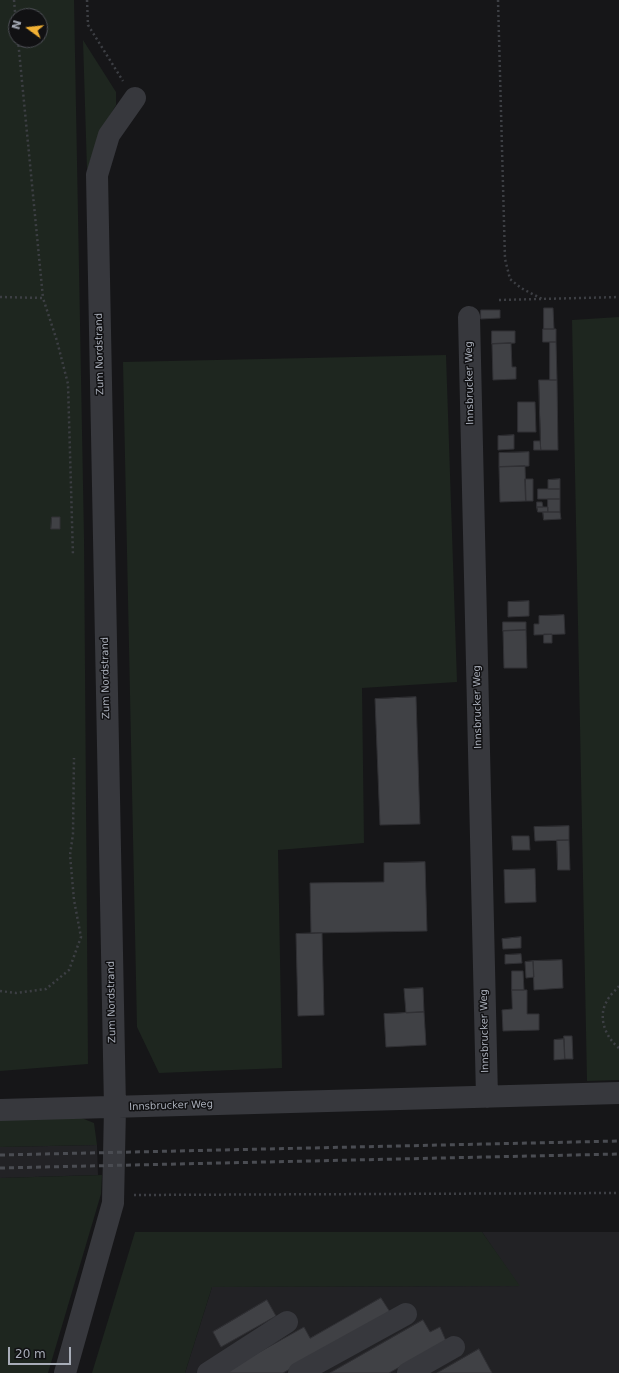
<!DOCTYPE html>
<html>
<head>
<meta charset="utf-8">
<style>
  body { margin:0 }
  #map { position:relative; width:619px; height:1373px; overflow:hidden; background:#161618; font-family:"DejaVu Sans",sans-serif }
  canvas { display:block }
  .north { position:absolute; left:8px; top:8px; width:40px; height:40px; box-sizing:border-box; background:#111113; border:1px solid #4d4f55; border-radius:50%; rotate:285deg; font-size:11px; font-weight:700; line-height:16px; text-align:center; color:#a8adb8 }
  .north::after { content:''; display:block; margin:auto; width:14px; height:18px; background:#f2b134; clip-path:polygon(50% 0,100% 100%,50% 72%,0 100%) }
  .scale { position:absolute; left:8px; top:1347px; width:63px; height:18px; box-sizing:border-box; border:2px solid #a8adb8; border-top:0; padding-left:5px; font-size:12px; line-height:14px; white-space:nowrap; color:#a8adb8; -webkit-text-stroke:3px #111113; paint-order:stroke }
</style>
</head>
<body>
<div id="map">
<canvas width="619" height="1373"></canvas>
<div class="north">N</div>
<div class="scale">20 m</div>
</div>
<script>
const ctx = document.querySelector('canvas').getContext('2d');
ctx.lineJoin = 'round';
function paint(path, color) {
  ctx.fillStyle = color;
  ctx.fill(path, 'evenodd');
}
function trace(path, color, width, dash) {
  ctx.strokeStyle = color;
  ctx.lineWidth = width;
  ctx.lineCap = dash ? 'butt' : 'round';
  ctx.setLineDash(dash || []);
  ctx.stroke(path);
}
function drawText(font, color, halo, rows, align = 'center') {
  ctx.font = font + ' "DejaVu Sans",sans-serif';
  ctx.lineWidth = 3;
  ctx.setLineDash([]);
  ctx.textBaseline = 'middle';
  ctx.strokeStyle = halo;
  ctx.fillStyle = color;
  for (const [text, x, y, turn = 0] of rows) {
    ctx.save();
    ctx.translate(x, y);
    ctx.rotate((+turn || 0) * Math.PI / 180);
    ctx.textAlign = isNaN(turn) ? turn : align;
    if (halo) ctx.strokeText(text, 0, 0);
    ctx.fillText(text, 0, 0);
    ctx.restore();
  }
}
const built = new Path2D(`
  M97 1145 98 1175 0 1178V1147Z
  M482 1232H619V1373H185L212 1287 519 1286Z`);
const green = new Path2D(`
  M0 0H74L84 538 88 1064 0 1071ZM16 16H40V40H16Z
  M83 40 116 92V105L100 133 87 170Z
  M619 317V1080L587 1081 572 320Z
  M446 355 457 682 362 688 364 843 278 850 282 1068 159 1073 137 1027 123 362Z
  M79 1117 94 1123 97 1145 0 1147V1120Z
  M102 1175 101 1194 48 1373H0V1178Z
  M135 1232H482L520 1286 212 1287 185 1373H92Z`);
const building = new Path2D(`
  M544 308H553L554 329H544Z
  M481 310H500V318L481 319Z
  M543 329H556V342H543Z
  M492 331H515V343L492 344Z
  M550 342H556L557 380H550Z
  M511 343 512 367H516V379L493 380 492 344Z
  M539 380H557L558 450H541Z
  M518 402H535L536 432H518Z
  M514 435V449L498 450V436Z
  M534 441H540L541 450H534Z
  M529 452V466L499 467V453Z
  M525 466 526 501 500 502 499 467Z
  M525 479H533V501H526Z
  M560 479V489H548V480Z
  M538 489H560V499H538Z
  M548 499H560V512H548Z
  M537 502H542L543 507H537Z
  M537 507H548V512H538Z
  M543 512H560L561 519 544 520Z
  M52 517H60V529H51Z
  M529 601V616L508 617V602Z
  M564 615 565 634 534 635V624H539V616Z
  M503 622H526V630L503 631Z
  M526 630 527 668H504L503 631Z
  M544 634H552V643H544Z
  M416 697 420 824 380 825 375 699Z
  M569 826V840L535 841 534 827Z
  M512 836H529L530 850H513Z
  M557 840H569L570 870H558Z
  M425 862 427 931 311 933 310 883 384 882V863Z
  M535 869 536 902 505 903 504 870Z
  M322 933 324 1015 298 1016 296 934Z
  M521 937V948L503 949 502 939Z
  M521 954 522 963 505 964V955Z
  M562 960 563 988 534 990 533 961Z
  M533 961 534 977 526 978 525 962Z
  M512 971H523L524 990H512Z
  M423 988 424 1012 406 1013 404 989Z
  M512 990H527V1014H539V1030L503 1031 502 1010 512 1009Z
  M424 1012 426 1045 386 1047 384 1014Z
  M564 1036H572L573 1059H565Z
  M564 1039 565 1059 554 1060V1040Z
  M381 1298 390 1312 283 1373H222L304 1327 310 1338Z
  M267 1300 276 1316 221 1347 213 1332Z
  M423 1320 430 1332 440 1327 446 1341 389 1373H330Z
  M479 1349 492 1373H437Z`);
const path = new Path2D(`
  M14 0 16 23
  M87 0 88 25 123 81
  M498 0 505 259 510 279 521 288 542 299
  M18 40 43 298
  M0 297 43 298 57 341 68 384 73 556
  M499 300 619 297
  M619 986C615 991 609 996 607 1001 597 1017 606 1038 619 1048
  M0 991 16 993 46 989 69 970 81 937 74 900 70 855 73 834 74 758
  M134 1195 619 1193`);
const minor = new Path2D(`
  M469 317 487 1097
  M0 1110 619 1093
  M65 1373 113 1203 115 1108 97 175 109 135 135 98
  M208 1373 287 1322
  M299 1373 406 1314
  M408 1373 454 1347`);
const rail = new Path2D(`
  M0 1155 619 1141
  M0 1168 619 1154`);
const streetNames = [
  ["Zum Nordstrand",100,354,-91],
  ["Innsbrucker Weg",470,383,-91],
  ["Zum Nordstrand",106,678,-91],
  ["Innsbrucker Weg",478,707,-91],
  ["Zum Nordstrand",112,1002,-91],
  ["Innsbrucker Weg",485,1031,-91],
  ["Innsbrucker Weg",171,1106,-2]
];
paint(built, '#222225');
paint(green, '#1e261f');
paint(building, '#404145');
trace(building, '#303034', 1);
trace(path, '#3d3f44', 2.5, [2, 3]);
trace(minor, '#37383d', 22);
trace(rail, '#4a4c52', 3, [5, 4]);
drawText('10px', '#a8adb8', '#111113', streetNames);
</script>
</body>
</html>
